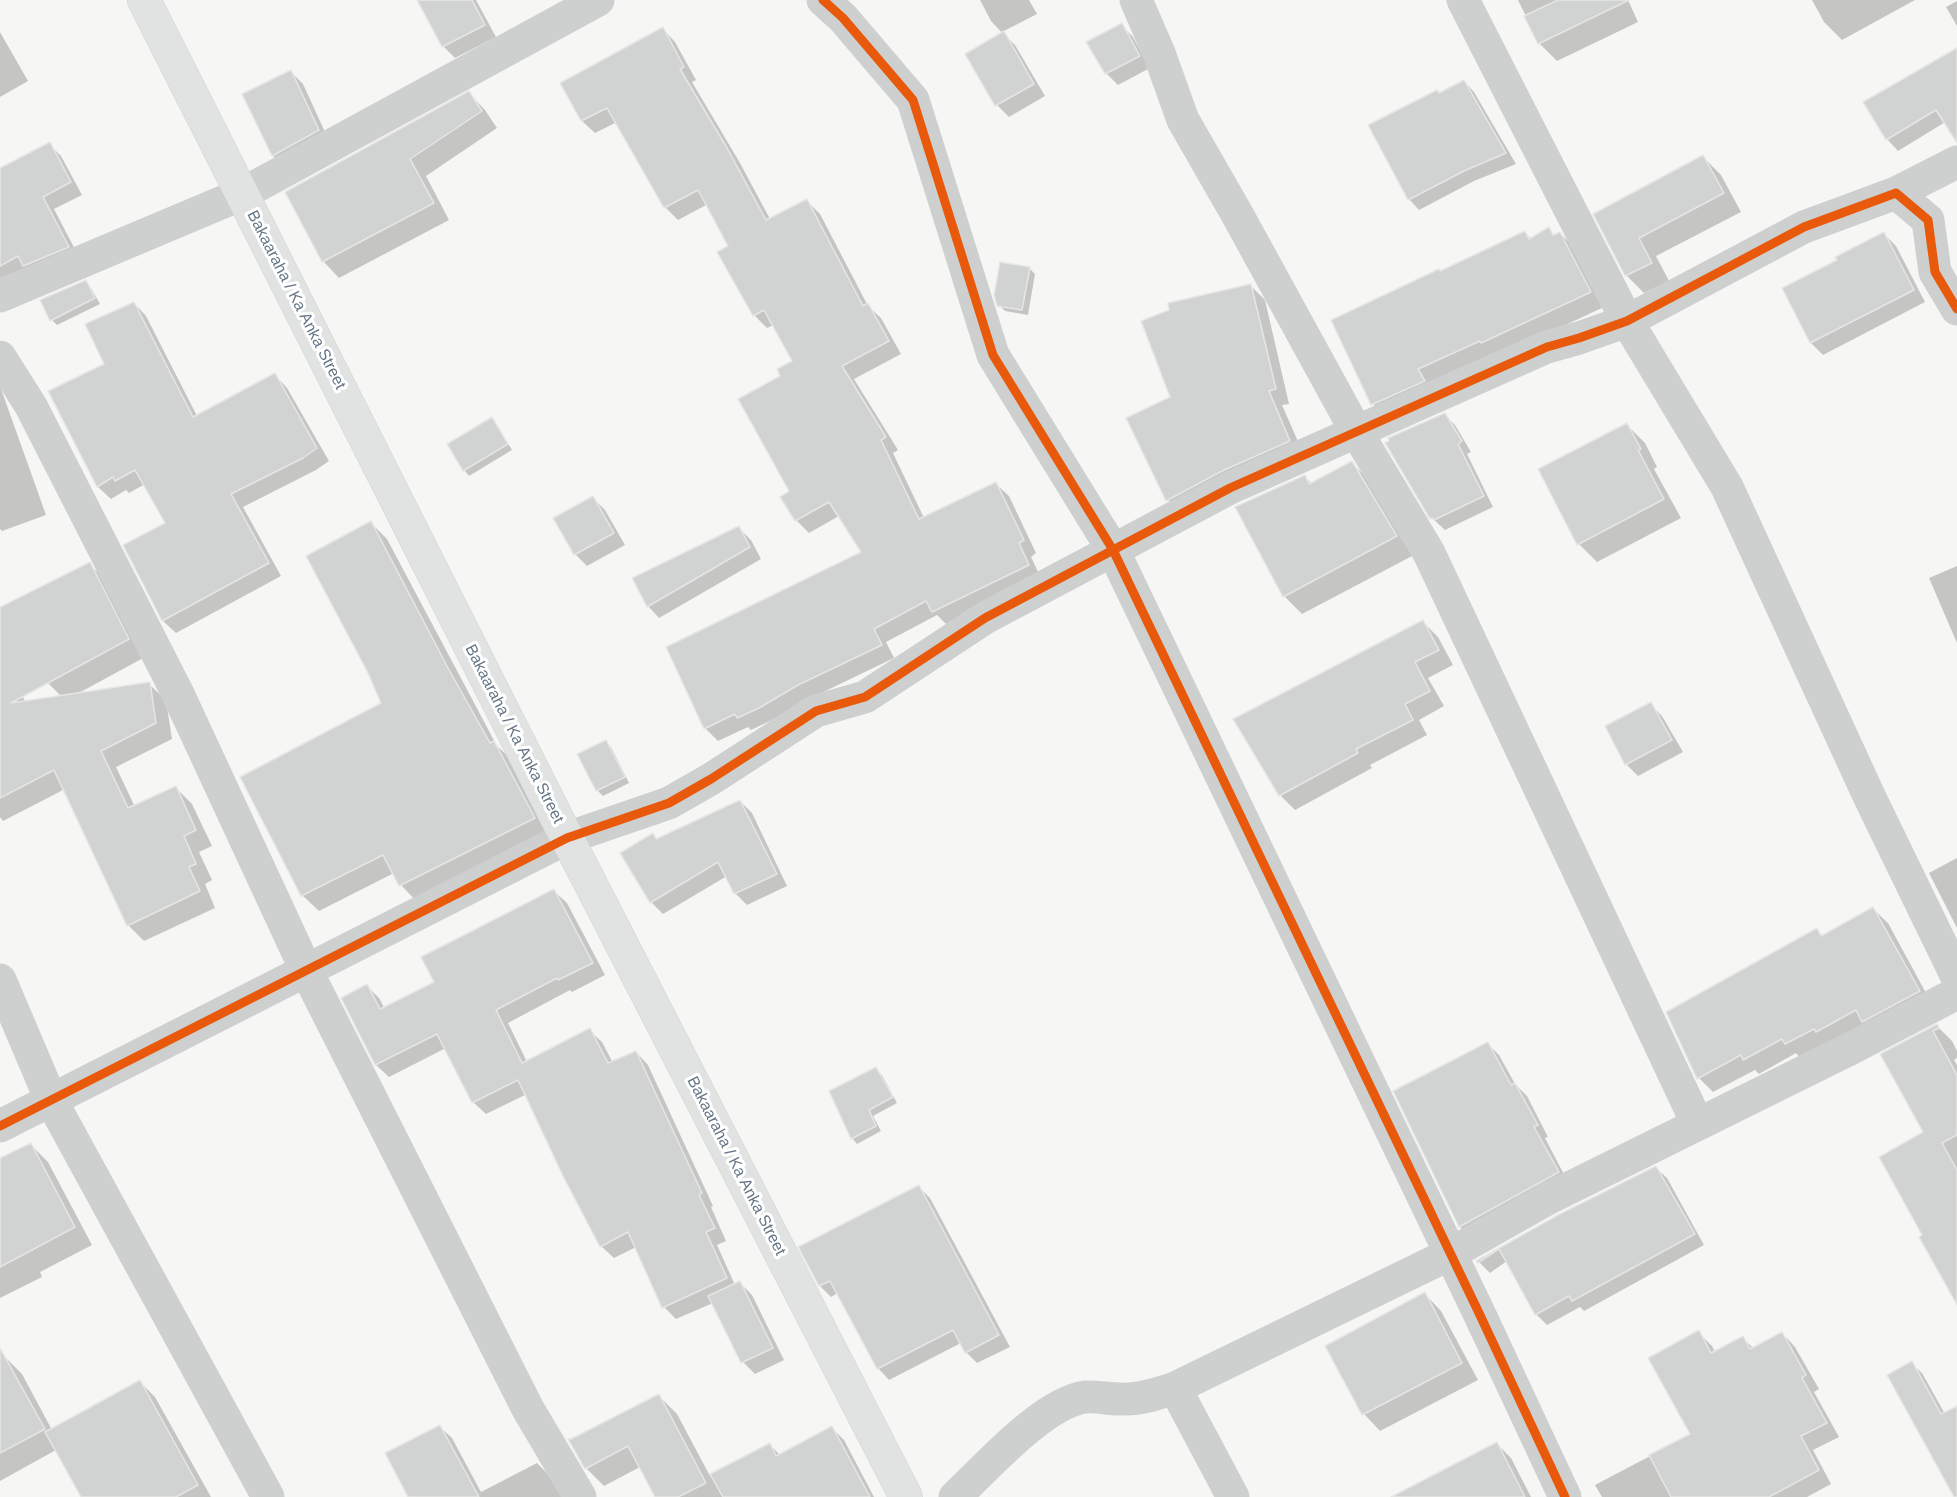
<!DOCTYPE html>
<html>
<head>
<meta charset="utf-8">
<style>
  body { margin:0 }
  canvas { display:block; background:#f6f7f5 }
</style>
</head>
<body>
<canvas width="1957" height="1497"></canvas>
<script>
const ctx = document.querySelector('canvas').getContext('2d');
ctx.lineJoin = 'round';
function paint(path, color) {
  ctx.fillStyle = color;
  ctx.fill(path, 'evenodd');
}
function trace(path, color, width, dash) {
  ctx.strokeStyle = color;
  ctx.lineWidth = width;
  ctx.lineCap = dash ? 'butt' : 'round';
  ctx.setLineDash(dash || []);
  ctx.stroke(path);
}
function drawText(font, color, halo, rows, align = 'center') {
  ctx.font = font + ' Helvetica,sans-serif';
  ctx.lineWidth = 6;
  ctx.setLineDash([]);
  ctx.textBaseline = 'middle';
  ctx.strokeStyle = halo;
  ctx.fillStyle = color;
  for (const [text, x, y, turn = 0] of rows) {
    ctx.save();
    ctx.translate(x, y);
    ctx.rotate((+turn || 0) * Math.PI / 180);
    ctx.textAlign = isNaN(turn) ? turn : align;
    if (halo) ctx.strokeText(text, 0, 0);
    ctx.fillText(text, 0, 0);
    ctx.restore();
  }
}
const shadow = new Path2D(`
  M419 0H476L496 37 455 58 443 46Z
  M980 0H1029L1037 14 1002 32 1015 45 1045 96 1009 117 997 105 967 54 1003 34 991 21Z
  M1518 0H1628L1638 22 1557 61 1539 43Z
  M1812 0H1915L1842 40 1824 22Z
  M1957 1V26L1946 7Z
  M1121 25 1133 37 1150 68 1118 85 1106 73Z
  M663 29 675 42 696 80 692 82 740 163 770 219 807 201 820 214 868 306 881 318 901 354 854 379 898 450 893 453 924 518 996 484 1009 496 1036 553 1031 557 1041 578 946 624 937 615 886 642 894 658 811 698 772 720 751 730 748 727 718 741 705 728 863 553 839 516 809 533 796 520 791 492 795 362 774 325 767 328 754 315 719 253 730 247 708 204 678 220 665 207 617 122 595 133 582 121 562 83Z
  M0 32 28 81 0 97Z
  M1957 49V122L1947 121 1898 151 1887 139Z
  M291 72 303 84 330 143 285 168 273 156 244 94Z
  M1464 81 1474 92 1516 164 1474 181 1419 210 1409 199Z
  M469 93 485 110 497 128 426 176 449 220 339 278 323 261 287 193Z
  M49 144 61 156 82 195 54 209 80 259 0 281V169Z
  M1703 157 1721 175 1741 212 1656 256 1669 281 1644 293 1626 275 1595 215Z
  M1548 229 1555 236 1560 233 1575 248 1604 307 1497 357 1387 418 1373 404 1440 272 1525 232 1531 239Z
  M1884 234 1896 246 1925 302 1823 355 1811 343 1784 288 1839 261Z
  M1001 263 1030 269 1035 274 1028 315 1005 311 999 305Z
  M86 282 91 288 100 304 57 325 52 320Z
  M1250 285 1265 300 1289 404 1282 405 1304 455 1182 514 1168 500 1172 397Z
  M134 303 146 316 197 416 275 375 287 388 329 461 316 470 243 507 281 576 176 633 163 621 125 545 167 524 145 484 129 493 126 490 111 499 98 487 50 392 106 365Z
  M0 386 46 515 2 531 0 529Z
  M1445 415 1455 425 1471 452 1467 454 1493 507 1445 530 1432 518Z
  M492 419 497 425 512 450 469 476 464 470Z
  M1627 425 1645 443 1657 467 1654 469 1681 518 1597 562 1579 544Z
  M1352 463 1370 481 1414 555 1302 614 1284 596 1305 477 1312 484Z
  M593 498 605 510 625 545 587 566 575 554Z
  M371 523 387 539 497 746 510 758 550 834 417 902 401 885 394 873 319 911 302 895 383 704Z
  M739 528 751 540 761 559 659 618 648 606Z
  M89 564 107 581 145 657 77 694 149 684 166 700 172 739 116 767 135 807 176 788 192 804 212 846 199 852 212 880 205 884 215 908 144 941 128 925 65 789 3 821 0 817V653L26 703 62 697 48 683 17 600Z
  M1957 566V643L1929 578Z
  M1423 622 1438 637 1453 665 1428 678 1444 706 1419 720 1427 735 1370 765 1372 768 1295 810 1280 795Z
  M1650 704 1662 716 1683 752 1638 776 1626 764Z
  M606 742 611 747 629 783 603 796 597 790Z
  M740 801 752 813 787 886 747 905 735 893 727 876 663 914 651 902 652 835 658 840Z
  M1957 858V928L1929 873Z
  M554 891 567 903 605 975 572 992 570 990 508 1023 527 1062 589 1030 602 1042 613 1063 636 1052 648 1065 713 1206 711 1207 726 1241 717 1245 735 1285 740 1283 752 1295 784 1360 755 1374 743 1362 713 1303 676 1319 664 1307 636 1247 614 1258 601 1246 527 1094 486 1114 473 1102 446 1048 389 1077 376 1065 343 998 367 986 379 998 385 1009 436 982Z
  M1873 909 1888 923 1933 1006 1800 1058 1796 1053 1759 1074 1755 1070 1713 1092 1699 1078 1817 930 1823 936Z
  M1937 1026 1952 1041 1957 1051V1058L1954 1060 1957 1065V1302L1925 1236 1926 1133 1882 1055Z
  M1488 1044 1499 1055 1515 1084 1527 1096 1548 1137 1545 1138 1569 1184 1471 1238 1460 1227 1395 1091Z
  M876 1069 882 1075 897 1103 873 1116 881 1131 857 1144 852 1138Z
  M30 1144 48 1162 92 1245 40 1272 42 1277 0 1298V1160Z
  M1656 1168 1667 1178 1704 1245 1584 1311 1580 1307 1547 1325 1536 1314 1507 1261 1490 1273 1478 1261 1558 1216Z
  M919 1187 930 1198 1010 1347 977 1363 966 1352 961 1343 889 1380 878 1368 838 1293 831 1297 820 1286 800 1247Z
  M1425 1294 1441 1311 1478 1380 1380 1431 1364 1414 1327 1346Z
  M1698 1332 1712 1346 1715 1352 1743 1338 1754 1349 1782 1333 1795 1347 1819 1389 1814 1392 1839 1437 1813 1450 1831 1484 1807 1497H1602L1595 1485 1692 1434Z
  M4 1356 22 1374 52 1430 140 1382 155 1397 211 1497H82L56 1450 0 1481V1358Z
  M1911 1363 1922 1373 1945 1414 1957 1408V1497Z
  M659 1396 677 1414 710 1476 769 1444 780 1455 832 1428 844 1440 874 1497H656L640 1467 604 1486 586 1468Z
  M440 1427 452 1438 481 1492 537 1463 548 1474 562 1497H409Z
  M1497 1444 1511 1458 1531 1497H1406Z`);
const building = new Path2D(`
  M417 0H472L485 25 442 47Z
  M1558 0H1629L1538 44 1524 16Z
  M1122 23 1140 56 1105 74 1086 42Z
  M663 27 684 67 680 69 727 148 766 220 807 199 863 306 868 303 889 341 842 366 886 437 881 440 919 519 996 482 1024 540 1019 543 1029 565 932 612 926 601 874 629 882 645 798 685 759 708 737 718 735 714 704 729 666 647 861 552 829 502 795 521 780 497 789 491 738 399 780 376 777 369 792 361 764 310 753 316 717 252 728 246 698 190 664 208 607 108 581 121 560 83Z
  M1004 31 1034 84 995 106 965 54Z
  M1957 48V143L1936 110 1886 140 1863 102Z
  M291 70 319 130 272 156 242 94Z
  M1464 80 1506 153 1464 171 1408 200 1368 125 1437 90 1439 93Z
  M469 91 482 111 410 159 434 203 322 262 285 192Z
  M50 142 71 182 43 197 69 247 23 266 18 256 0 266V168Z
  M1703 155 1724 193 1639 238 1652 263 1625 276 1593 214Z
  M1549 227 1553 235 1560 232 1591 292 1481 343 1480 341 1418 369 1425 381 1371 405 1331 320 1439 269 1440 271 1525 231 1529 239Z
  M1884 232 1914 290 1810 343 1782 288 1837 260 1835 257Z
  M1000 262 1030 267 1022 310 997 306 994 295Z
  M86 280 95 298 50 321 40 300Z
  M1251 284 1276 389 1269 391 1290 441 1222 471 1166 501 1126 418 1170 397 1141 321 1169 310 1168 303Z
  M134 302 193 417 275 373 317 448 303 458 231 494 269 563 162 621 123 545 165 523 135 470 115 481 113 477 97 487 48 391 104 364 85 324Z
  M1445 413 1462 441 1458 444 1484 496 1434 520 1432 518 1430 519 1385 443 1389 441 1388 438Z
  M492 417 508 444 463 471 447 444Z
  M1627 423 1641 449 1638 450 1664 499 1577 545 1538 469Z
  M1352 461 1397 536 1283 597 1235 507 1305 475 1309 484Z
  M593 496 614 533 574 555 553 518Z
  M371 521 448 668 490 743 494 741 535 818 399 886 383 855 301 896 240 777 381 703 367 671 306 556Z
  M739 526 750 547 647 607 632 578Z
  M90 562 129 639 11 703 150 682 156 723 101 751 128 808 176 786 196 830 184 836 196 864 189 867 200 891 127 926 54 770 0 798V607Z
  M1423 620 1439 650 1415 662 1430 691 1405 704 1413 720 1356 749 1358 753 1279 796 1233 719Z
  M1651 702 1672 740 1625 765 1605 726Z
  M606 740 625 777 596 791 577 754Z
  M740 800 777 874 734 894 718 862 650 903 620 853 653 833 656 839Z
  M554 889 593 963 558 980 557 978 496 1010 522 1063 590 1028 608 1063 636 1051 702 1193 699 1195 715 1228 706 1232 727 1278 662 1308 628 1232 600 1247 563 1176 518 1080 472 1103 437 1034 375 1065 341 998 367 984 380 1009 434 982 421 957Z
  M1873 907 1920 991 1862 1022 1856 1010 1816 1032 1814 1029 1785 1044 1782 1039 1743 1060 1741 1055 1697 1079 1666 1012 1817 928 1821 936Z
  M1937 1024 1939 1028 1933 1031 1957 1075V1135L1942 1143 1957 1170V1305L1919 1237 1922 1235 1879 1157 1923 1132 1880 1054Z
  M1488 1042 1511 1085 1515 1083 1538 1125 1534 1127 1559 1172 1459 1227 1393 1091Z
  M876 1067 893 1097 869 1110 876 1126 851 1139 829 1091Z
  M31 1143 75 1227 0 1267V1158Z
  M1656 1166 1695 1234 1572 1301 1569 1296 1535 1315 1499 1249 1478 1263 1476 1261 1558 1215Z
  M919 1185 999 1335 965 1353 953 1330 877 1369 830 1281 819 1286 798 1247Z
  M740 1281 773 1348 741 1363 708 1296Z
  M1425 1292 1462 1363 1362 1415 1325 1346Z
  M1699 1330 1711 1353 1743 1336 1750 1349 1782 1332 1806 1375 1802 1378 1827 1423 1801 1436 1819 1470 1769 1497H1671L1649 1455 1690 1434 1648 1358Z
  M0 1348 45 1429 0 1453Z
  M1912 1361 1941 1414 1957 1406V1497H1954L1887 1375Z
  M140 1380 198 1485 176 1497H81L45 1432Z
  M659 1394 706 1483 678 1497H655L628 1446 585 1469 568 1439H571Z
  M440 1425 479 1497H408L385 1453Z
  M832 1426 870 1497H723L710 1474 770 1443 776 1456Z
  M1497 1442 1525 1497H1391Z`);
const street = new Path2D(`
  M823 0 843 18 913 100 993 355 1113 550 1479 1313 1565 1497
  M1136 0 1159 53 1183 120 1237 214 1356 431 1429 553 1697 1123
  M1463 0 1627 321 1727 487 1870 798 1957 977
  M1896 193 1957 162
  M0 296 242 194 598 0
  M0 357 31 406 178 694 306 970 528 1409 580 1497
  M0 980 51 1100 268 1497
  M0 1126 567 838 669 803 711 779 816 711 865 697 985 618 1230 488 1547 347 1579 338 1627 321 1804 227 1896 193 1928 220 1935 272 1957 309
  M1175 1388 1233 1497
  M955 1497C986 1468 1043 1403 1085 1397 1098 1396 1113 1400 1126 1399 1143 1399 1159 1393 1175 1388L1450 1254 1549 1198 1854 1047 1957 993`);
const secondary = new Path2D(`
  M144 0 567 838 906 1497`);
const cycleway = new Path2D(`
  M823 0 843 18 913 100 993 355 1113 550 1479 1313 1565 1497
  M0 1126 567 838 669 803 711 779 816 711 865 697 985 618 1230 488 1547 347 1579 338 1627 321 1804 227 1896 193 1928 220 1935 272 1957 309`);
const streetNames = [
  ["Bakaaraha / Ka Anka Street",296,300,63],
  ["Bakaaraha / Ka Anka Street",514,734,63],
  ["Bakaaraha / Ka Anka Street",736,1166,63]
];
paint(shadow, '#0003');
paint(building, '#d1d2d2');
trace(building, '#e6e6e5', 1.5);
trace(secondary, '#d3d5d5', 34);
trace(street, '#ced0d0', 33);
trace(secondary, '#e1e2e2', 33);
trace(cycleway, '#e8590c', 9);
drawText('16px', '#667686', '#fff', streetNames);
</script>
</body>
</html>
